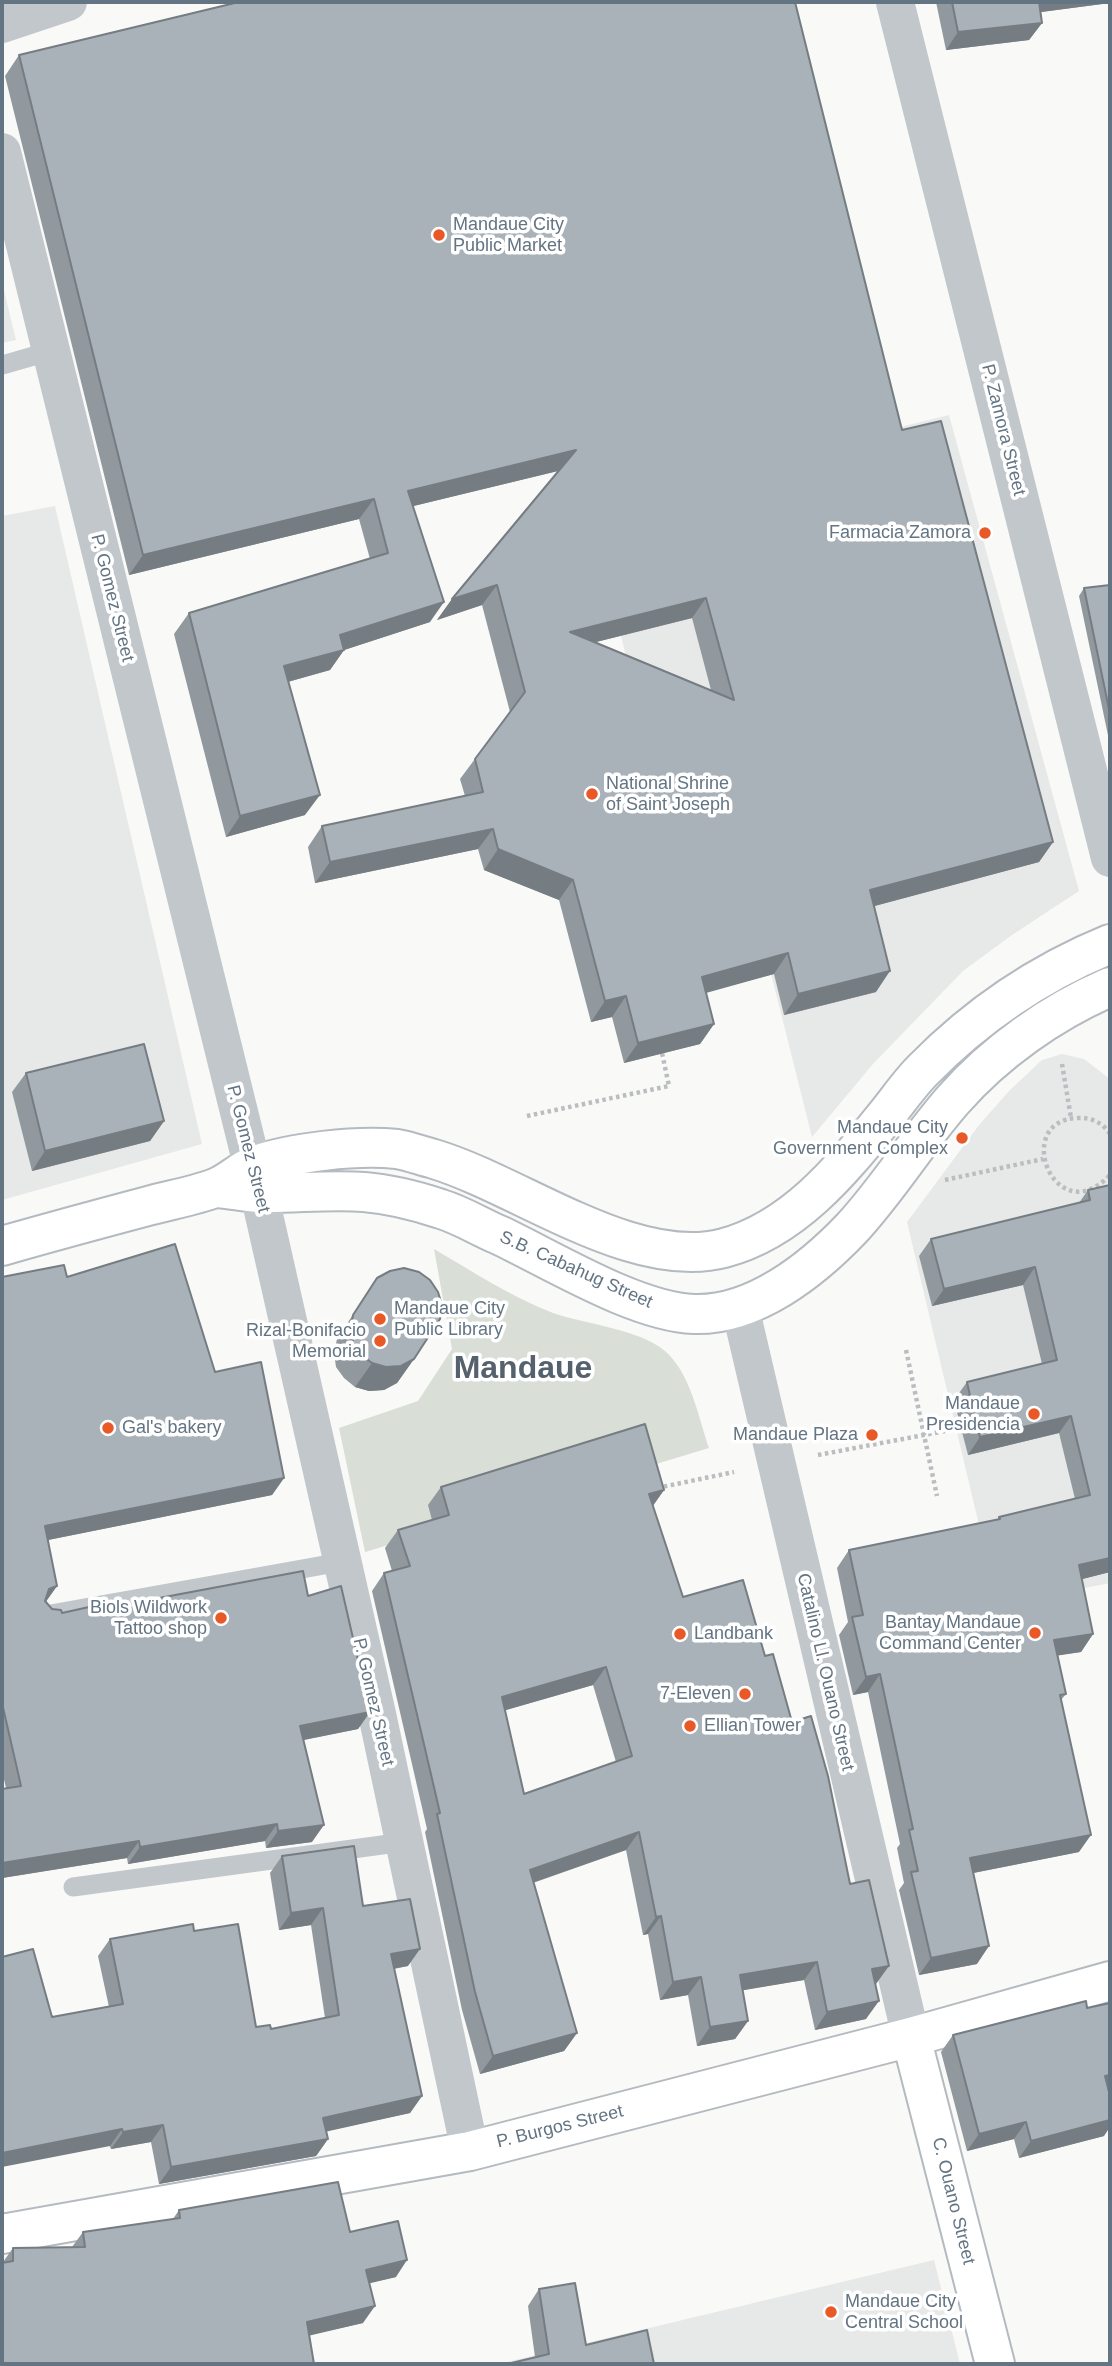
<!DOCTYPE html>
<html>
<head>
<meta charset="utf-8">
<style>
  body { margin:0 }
  #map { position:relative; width:1112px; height:2366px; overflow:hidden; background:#f9f9f7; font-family:Arial,sans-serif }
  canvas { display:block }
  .frame { position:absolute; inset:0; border:4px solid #637483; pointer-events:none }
</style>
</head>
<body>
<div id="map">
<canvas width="1112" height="2366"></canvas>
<div class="frame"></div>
</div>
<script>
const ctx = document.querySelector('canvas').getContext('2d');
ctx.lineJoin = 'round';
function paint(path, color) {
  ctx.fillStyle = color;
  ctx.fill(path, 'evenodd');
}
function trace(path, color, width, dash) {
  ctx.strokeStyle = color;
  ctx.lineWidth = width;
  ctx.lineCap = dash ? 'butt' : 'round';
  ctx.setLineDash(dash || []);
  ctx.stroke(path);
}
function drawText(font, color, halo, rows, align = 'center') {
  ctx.font = font + ' Arial,sans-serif';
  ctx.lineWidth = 7;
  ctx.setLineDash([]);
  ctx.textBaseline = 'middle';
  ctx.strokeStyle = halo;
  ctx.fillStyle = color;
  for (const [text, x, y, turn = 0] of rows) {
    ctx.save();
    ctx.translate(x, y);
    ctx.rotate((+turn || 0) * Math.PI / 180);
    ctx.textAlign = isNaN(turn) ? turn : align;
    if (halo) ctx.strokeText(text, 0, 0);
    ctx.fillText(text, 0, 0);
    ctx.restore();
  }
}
const built = new Path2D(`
  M2 282 16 340 2 343Z
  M949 415 1079 891 1012 935 963 971 873 1064 812 1137 704 706 631 676 588 504Z
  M55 506 202 1144 2 1200V516Z
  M1062 1054 1084 1059 1110 1079V1583L998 1605 907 1222 979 1125 1009 1091 1042 1060Z
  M934 2260 960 2364H498Z`);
const green = new Path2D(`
  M434 1249C472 1271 511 1297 553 1313 585 1324 639 1329 665 1351 691 1374 698 1416 709 1448L365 1552 339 1428 418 1401 452 1349Z`);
const path = new Path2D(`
  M1062 1064 1071 1118
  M527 1116 669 1086 662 1053
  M1110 1134C1103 1123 1091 1117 1077 1118 1011 1121 1055 1233 1110 1175
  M945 1180 1043 1159
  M906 1350 937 1496
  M818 1455 961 1428
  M657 1488 734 1472`);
const lane = new Path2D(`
  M2 365 51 351
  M45 1615 341 1562
  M73 1887 404 1842`);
const street = new Path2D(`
  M895 2 1110 858
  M2 24 68 2
  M2 152 259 1193 377 1714 470 2151
  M740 1307 911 2037`);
const secondary = new Path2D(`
  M216 1188C230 1189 244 1192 258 1193 293 1194 329 1189 364 1192 389 1194 417 1201 441 1209 461 1215 480 1227 499 1235 552 1260 636 1312 694 1314 754 1316 812 1270 852 1228 889 1188 917 1141 953 1100 995 1052 1052 1012 1110 987
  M2 1246C51 1232 99 1219 148 1206 170 1200 194 1196 215 1188 229 1183 240 1171 253 1166 291 1152 357 1145 397 1149 409 1151 422 1156 434 1159 520 1185 634 1272 724 1248 795 1229 843 1168 887 1114 899 1099 910 1083 923 1070 977 1015 1039 973 1110 944
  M911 2037 995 2364
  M2 2234 470 2151 911 2037 1110 1981`);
const wall = new Path2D(`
  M936 2H1110V3L1041 12 1042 23 1029 40 946 50Z
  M19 55 902 430 1053 842 1039 862 874 906 876 992 784 1015 774 974 706 992 714 1024 700 1044 624 1063 612 1017 591 1022 559 900 484 870 478 849 315 883 308 847 322 826 465 796 460 779 510 712 482 605 437 620 452 599 558 471 413 506 430 622 344 650 330 670 288 682 305 815 226 837 174 634 189 613 370 559 359 519 129 575 5 76ZM692 618 711 690 596 642Z
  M1110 585V745L1079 596 1084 588Z
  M26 1073 164 1121 150 1141 32 1171 12 1092Z
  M1110 1185V1572L1082 1579 1093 1634 1081 1652 1058 1655 1066 1694 1061 1700 1079 1852 973 1873 977 1964 919 1975 899 1890 904 1883 897 1848 900 1844 868 1692 853 1695 839 1635 848 1622 837 1568 849 1550 997 1520 999 1517 1075 1499 1059 1433 968 1455 961 1428 954 1400 967 1382 1042 1364 1023 1285 932 1306 919 1256 931 1239 1079 1203 1088 1190Z
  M2 1277H67L215 1372 284 1478 272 1495 48 1540 57 1586 46 1601 52 1609 62 1613 308 1596 370 1712 358 1729 304 1740 312 1842 266 1848 265 1841 128 1864 127 1858 2 1878V1789L6 1788 2 1771Z
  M377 1278 414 1359 397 1383 384 1390 369 1391 355 1387 344 1378 336 1367 334 1353 337 1339Z
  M441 1487 664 1490 653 1506 683 1597 765 1656 792 1722 850 1884 876 1984 866 2019 815 2030 804 1980 742 1990 748 2021 735 2039 697 2046 688 1995 660 2000 648 1934 643 1935 626 1850 533 1883 577 2033 564 2051 480 2074 462 2010 425 1832 427 1829 372 1591 384 1573 392 1571 385 1548 398 1530 432 1520 428 1505ZM593 1685 616 1762 524 1794 505 1710Z
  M282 1856 363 1906 408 1966 394 1969 422 2096 410 2113 326 2131 328 2139 316 2156 159 2184 151 2142 111 2149 52 2017 109 2007 98 1956 110 1939 194 1931 256 2027 271 2029 325 2018 311 1925 279 1930 270 1873Z
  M1110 2003V2090H1109L1104 2136 1019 2158 1014 2139 967 2151 941 2052 953 2035Z
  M179 2210 350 2232 396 2277 369 2283 363 2323 309 2335 3 2262 13 2248 72 2247 83 2232 173 2219Z
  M539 2289 586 2345 535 2357 528 2306Z`);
const shadedWall = new Path2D(`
  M1035 2H1110V3L1026 14Z
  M1042 23 1029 40 946 50 958 32Z
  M576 450 562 470 393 511 408 491Z
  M374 499 359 519 129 575 143 555Z
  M497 585 482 605 437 620 452 599Z
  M706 598 692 618 556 652 570 632Z
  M444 602 430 622 344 650 330 670 269 687 284 666 340 635Z
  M320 795 305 815 226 837 240 816Z
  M493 829 478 849 315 883 330 862Z
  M1053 842 1039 862 856 911 870 890Z
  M498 849 573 880 559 900 484 870Z
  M788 953 774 974 688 998 702 977Z
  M890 971 876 992 784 1015 798 994Z
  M626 996 612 1017 591 1022 605 1001Z
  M714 1024 700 1044 624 1063 638 1043Z
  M164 1121 150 1141 32 1171 45 1151Z
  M1035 1267 1023 1285 932 1306 944 1289Z
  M414 1359 397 1383 384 1390 369 1391 355 1387 372 1363Z
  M1071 1416 1059 1433 968 1455 980 1437Z
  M284 1478 272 1495 33 1543 45 1526Z
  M664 1490 651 1508 649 1494Z
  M1110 1558V1572L1067 1583 1079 1565Z
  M57 1586 45 1603 49 1589Z
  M1093 1634 1081 1652 1042 1658 1054 1640Z
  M606 1667 593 1685 489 1715 502 1697Z
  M880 1674 868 1692 853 1695 866 1677Z
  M370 1712 358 1729 288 1743 300 1726Z
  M277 1824 265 1841 128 1864 140 1847Z
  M324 1825 312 1842 266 1848 278 1831Z
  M639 1832 626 1850 517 1888 530 1870Z
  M1091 1835 1079 1852 958 1876 970 1858Z
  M139 1841 127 1858 2 1878V1863Z
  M323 1908 311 1925 279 1930 291 1913Z
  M661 1916 648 1934 643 1935 656 1917Z
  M989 1946 977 1964 919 1975 931 1958Z
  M420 1949 408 1966 379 1971 391 1954Z
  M817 1962 804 1980 727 1993 740 1975Z
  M889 1966 876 1984 859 1987 872 1969Z
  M701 1977 688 1995 660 2000 673 1982Z
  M879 2001 866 2019 815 2030 827 2012Z
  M748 2021 735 2039 697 2046 710 2027Z
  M577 2033 564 2051 480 2074 493 2056Z
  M1110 2075V2090L1093 2093 1105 2076Z
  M422 2096 410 2113 311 2135 323 2118Z
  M1110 2120V2127L1104 2136 1019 2158 1031 2141Z
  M1026 2122 1014 2139 967 2151 979 2134Z
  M163 2125 151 2142 111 2149 123 2132Z
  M122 2129 110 2146 2 2167V2153Z
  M328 2139 316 2156 159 2184 171 2167Z
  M407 2260 396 2277 354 2287 366 2270Z
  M375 2306 363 2323 295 2339 307 2322Z`);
const building = new Path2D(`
  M239 2H795L902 430 941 421 1053 842 870 890 890 971 798 994 788 953 702 977 714 1024 638 1043 626 996 605 1001 573 880 498 849 493 829 330 862 322 826 483 792 475 759 525 692 497 585 452 599 576 450 408 491 444 602 340 635 344 650 284 666 320 795 240 816 189 613 388 553 374 499 143 555 19 55ZM706 598 734 700 570 632Z
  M952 2H1039L1042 23 958 32Z
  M1110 585V714L1084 588Z
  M144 1044 164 1121 45 1151 26 1073Z
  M1110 1185V1558L1079 1565 1093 1634 1054 1640 1066 1694 1060 1695 1091 1835 970 1858 989 1946 931 1958 911 1872 918 1871 909 1830 913 1829 880 1674 866 1677 852 1617 863 1615 849 1550 1000 1519 999 1517 1090 1495 1071 1416 980 1437 973 1410 967 1382 1057 1360 1035 1267 944 1289 931 1239 1090 1200 1088 1190Z
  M175 1244 215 1372 261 1362 284 1478 45 1526 57 1586 49 1589 45 1601 52 1609 61 1610 62 1613 89 1607 90 1611 303 1571 308 1596 341 1586 370 1712 300 1726 324 1825 278 1831 277 1824 140 1847 139 1841 2 1863V1789L21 1786 2 1703V1277L64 1265 67 1277Z
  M404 1268 419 1272 430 1280 438 1292 442 1305 440 1319 414 1359 401 1366 386 1367 372 1363 360 1354 353 1343 351 1329 353 1315 377 1278 390 1271Z
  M645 1424 664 1490 649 1494 683 1597 743 1580 765 1656 773 1654 792 1722 811 1716 828 1776 850 1884 869 1880 889 1966 872 1969 879 2001 827 2012 817 1962 740 1975 748 2021 710 2027 701 1977 673 1982 661 1916 656 1917 639 1832 530 1870 577 2033 493 2056 475 1992 437 1814 440 1813 384 1573 410 1566 398 1530 449 1515 441 1487ZM606 1667 632 1756 524 1794 502 1697Z
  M354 1846 363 1906 410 1899 420 1949 391 1954 422 2096 323 2118 328 2139 171 2167 163 2125 123 2132 122 2129 2 2153V1957L33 1949 52 2017 123 2004 110 1939 193 1924 194 1931 238 1924 256 2027 270 2025 271 2029 339 2015 323 1908 291 1913 282 1856Z
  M1086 2001 1087 2008 1110 2003V2075L1105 2076 1110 2096V2120L1031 2141 1026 2122 979 2134 953 2035Z
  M338 2182 350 2232 398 2221 407 2260 366 2270 375 2306 307 2322 314 2364H2V2263L13 2261V2248L85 2247 83 2232 180 2218 179 2210Z
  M575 2283 586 2345 647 2330 654 2364H507L549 2354 539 2289Z`);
const markers = [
  [439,235,7,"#e95827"],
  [985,533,7,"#e95827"],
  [592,794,7,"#e95827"],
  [962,1138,7,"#e95827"],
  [380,1319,7,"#e95827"],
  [380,1341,7,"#e95827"],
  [1034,1414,7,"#e95827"],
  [108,1428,7,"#e95827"],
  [872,1435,7,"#e95827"],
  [221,1618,7,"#e95827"],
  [1035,1633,7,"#e95827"],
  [680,1634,7,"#e95827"],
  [745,1694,7,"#e95827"],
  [690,1726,7,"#e95827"],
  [831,2312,7,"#e95827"]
];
const poiNames = [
  ["Mandaue City",453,225,"left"],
  ["Public Market",453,246,"left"],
  ["Farmacia Zamora",971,533],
  ["National Shrine",606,784,"left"],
  ["of Saint Joseph",606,805,"left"],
  ["Mandaue City",948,1128],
  ["Government Complex",948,1149],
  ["Mandaue City",394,1309,"left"],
  ["Public Library",394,1330,"left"],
  ["Rizal-Bonifacio",366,1331],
  ["Memorial",366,1352],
  ["Mandaue",1020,1404],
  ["Presidencia",1020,1425],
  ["Gal's bakery",122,1428,"left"],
  ["Mandaue Plaza",858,1435],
  ["Biols Wildwork",207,1608],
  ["Tattoo shop",207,1629],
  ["Bantay Mandaue",1021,1623],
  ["Command Center",1021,1644],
  ["Landbank",694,1634,"left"],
  ["7-Eleven",731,1694],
  ["Ellian Tower",704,1726,"left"],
  ["Mandaue City",845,2302,"left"],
  ["Central School",845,2323,"left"]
];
const streetNames = [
  ["P. Zamora Street",1003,430,76],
  ["P. Gomez Street",112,598,76],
  ["P. Gomez Street",248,1149,76],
  ["S.B. Cabahug Street",576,1270,24],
  ["Catalino Ll. Ouano Street",825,1672,77],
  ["P. Gomez Street",373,1702,77],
  ["P. Burgos Street",560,2127,-14],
  ["C. Ouano Street",953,2201,76]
];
const townNames = [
  ["Mandaue",523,1369]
];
paint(built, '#e7e8e8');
paint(green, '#d9ded6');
trace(secondary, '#b4bac0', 42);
trace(path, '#babec1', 4.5, [3.5, 3.5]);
trace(lane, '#c2c7cb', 19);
trace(street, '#c2c7cb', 38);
trace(secondary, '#fff', 38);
paint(wall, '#91999f');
paint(shadedWall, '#767d82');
paint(building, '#a9b2b9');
trace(building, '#767d82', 2);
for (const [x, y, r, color] of markers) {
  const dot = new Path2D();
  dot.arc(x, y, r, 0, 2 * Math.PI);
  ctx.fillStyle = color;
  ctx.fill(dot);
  trace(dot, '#fff', 2.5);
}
drawText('18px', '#637483', '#fff', poiNames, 'right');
drawText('18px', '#637483', '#fff', streetNames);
drawText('bold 32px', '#55626e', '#fff', townNames);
</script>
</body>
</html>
